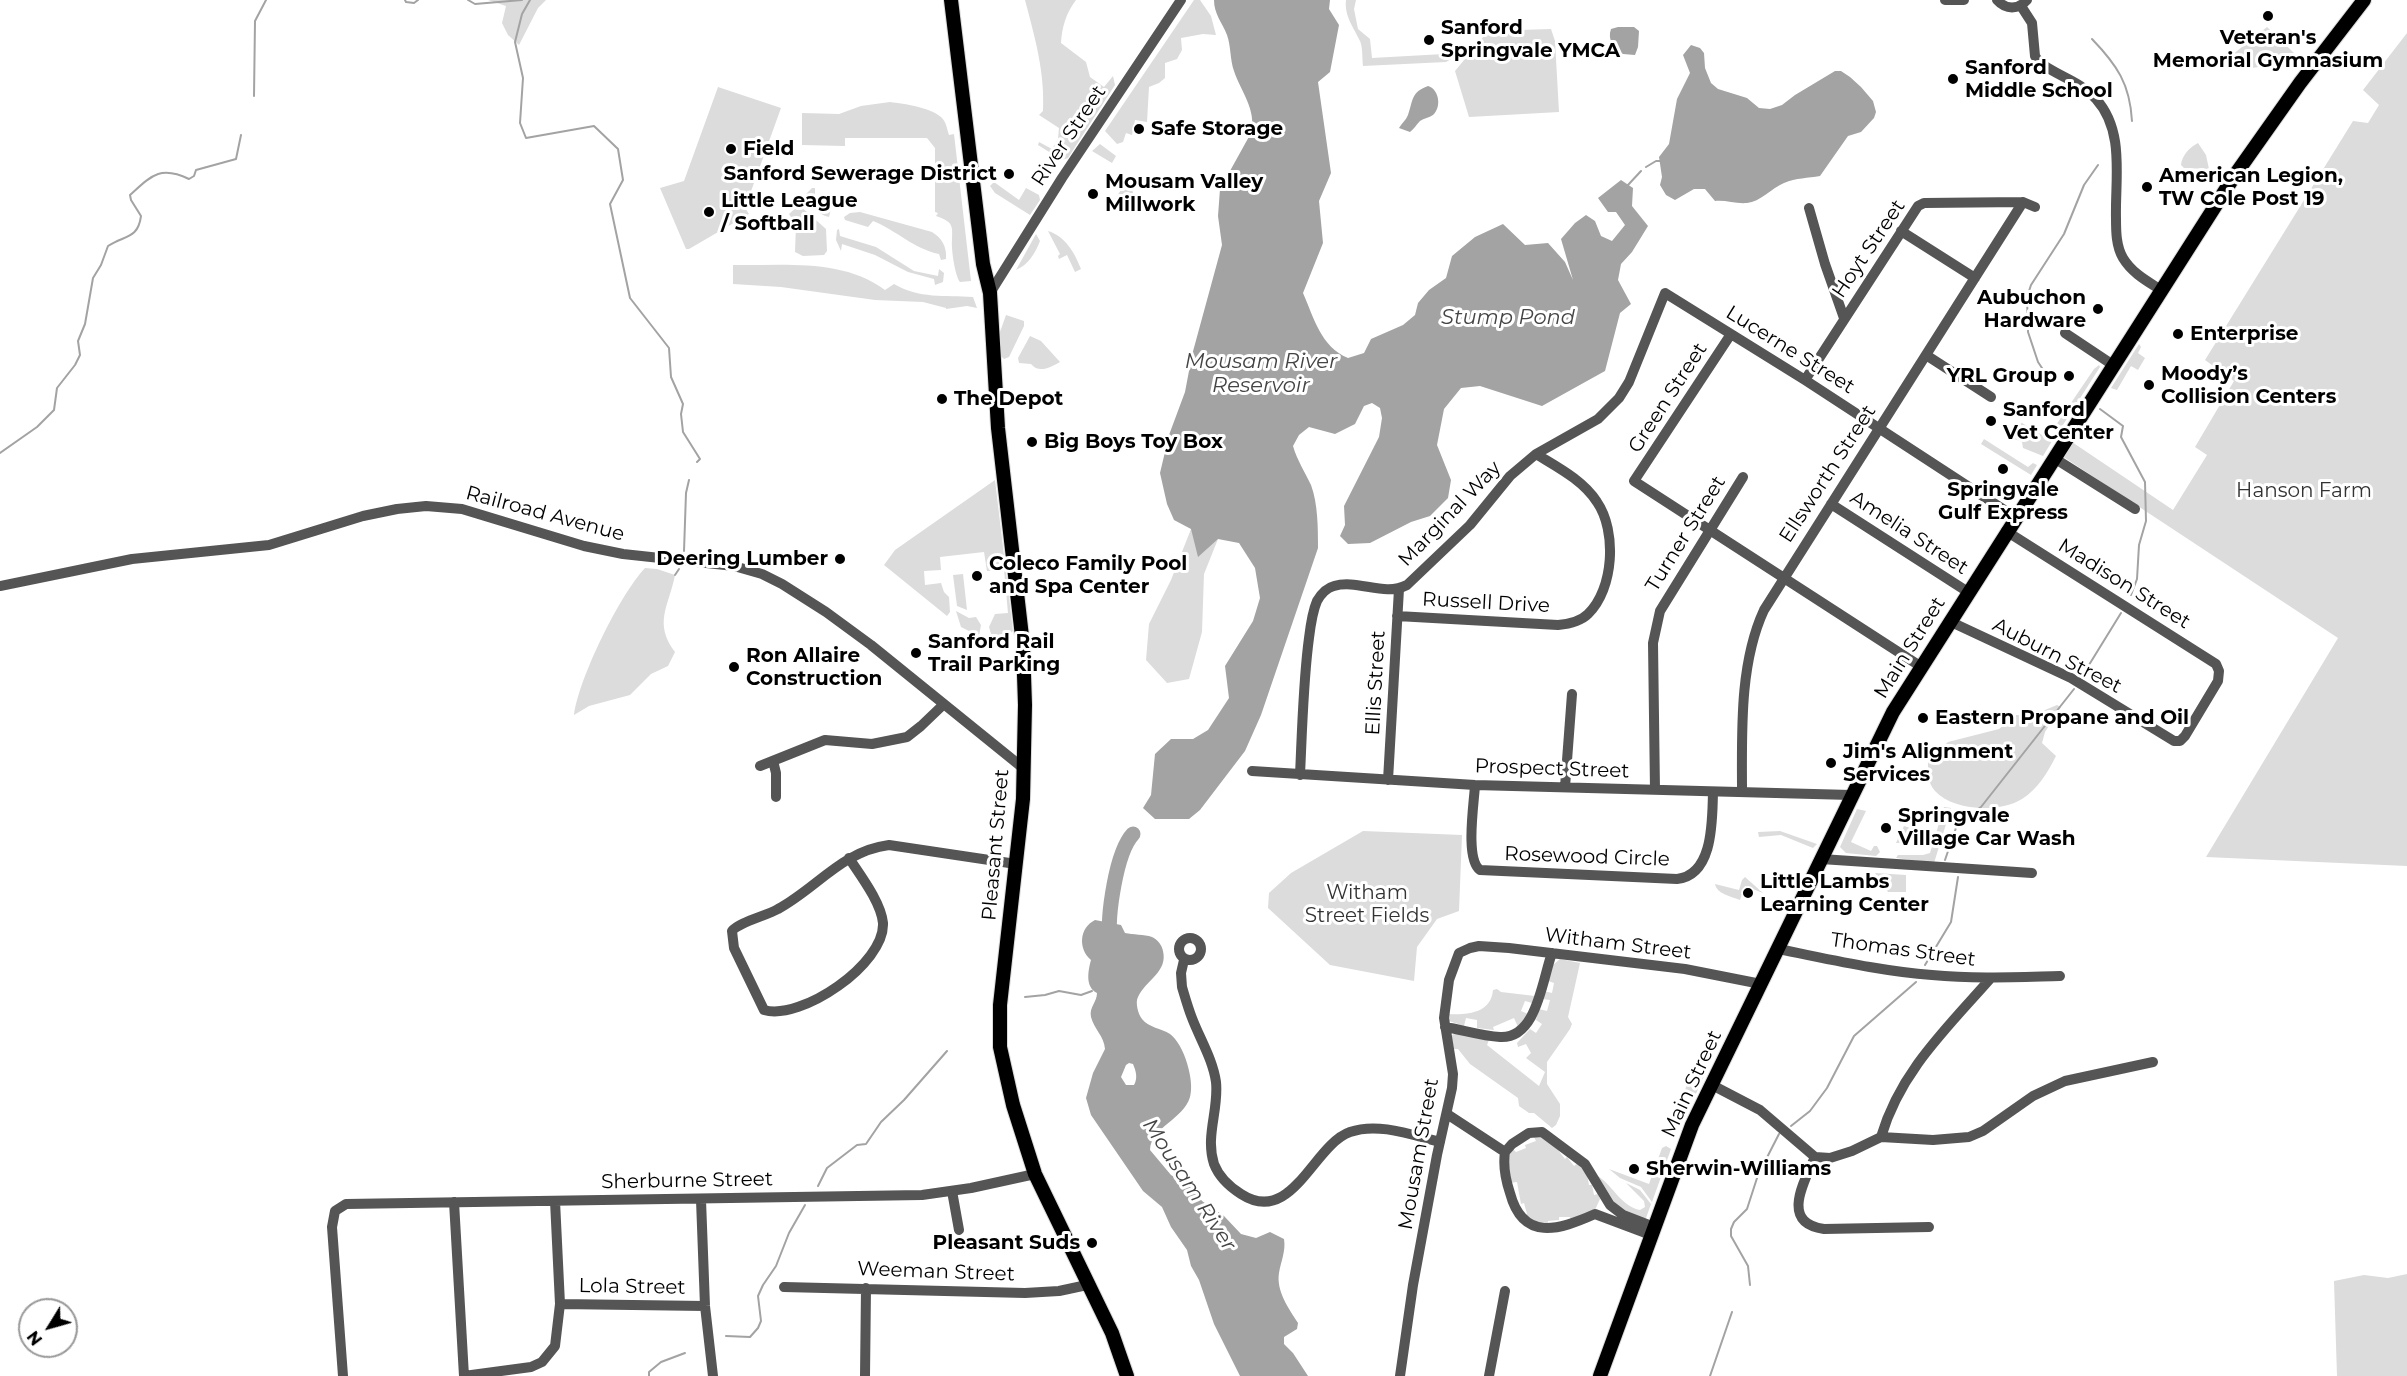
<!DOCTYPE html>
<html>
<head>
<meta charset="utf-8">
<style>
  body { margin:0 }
  #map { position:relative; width:2407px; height:1376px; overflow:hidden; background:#fff; font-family:Montserrat,sans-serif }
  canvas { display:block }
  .north { position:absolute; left:18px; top:1298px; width:60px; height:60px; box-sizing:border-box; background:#fff; border:2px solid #999; border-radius:50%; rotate:233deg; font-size:16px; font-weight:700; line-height:24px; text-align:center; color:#000 }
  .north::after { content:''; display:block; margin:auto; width:21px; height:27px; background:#000; clip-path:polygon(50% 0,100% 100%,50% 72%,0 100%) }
</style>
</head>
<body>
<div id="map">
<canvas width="2407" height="1376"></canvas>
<div class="north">N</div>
</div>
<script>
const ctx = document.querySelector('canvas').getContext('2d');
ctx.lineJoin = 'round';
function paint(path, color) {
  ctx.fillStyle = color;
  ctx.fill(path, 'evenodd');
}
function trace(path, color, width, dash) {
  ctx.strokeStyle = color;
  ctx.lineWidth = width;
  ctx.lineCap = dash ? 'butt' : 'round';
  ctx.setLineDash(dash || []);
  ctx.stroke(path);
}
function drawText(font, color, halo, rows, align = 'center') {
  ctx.font = font + ' Montserrat,sans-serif';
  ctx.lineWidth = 6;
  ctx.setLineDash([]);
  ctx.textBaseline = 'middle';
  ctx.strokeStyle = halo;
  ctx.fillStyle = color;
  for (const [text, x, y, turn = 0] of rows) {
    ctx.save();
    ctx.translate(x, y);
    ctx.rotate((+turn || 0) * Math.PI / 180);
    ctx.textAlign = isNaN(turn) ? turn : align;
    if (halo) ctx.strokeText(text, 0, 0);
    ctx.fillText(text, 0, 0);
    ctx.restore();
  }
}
const green = new Path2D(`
  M488 0H546L538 8 519 45 508 35 502 23 506 6Z
  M1025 0H1076C1066 13 1062 27 1061 43L1086 62 1090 77 1104 87 1113 76 1115 85 1068 158 1062 160 1038 145 1039 142 1052 149 1058 139 1059 128 1039 115 1043 111C1045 72 1035 38 1025 0Z
  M1194 0H1200L1211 16 1216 35 1203 34 1181 38 1182 50 1177 59 1165 63V78L1159 83 1149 87 1147 122 1135 120 1132 135 1126 133 1123 142 1117 144 1105 131Z
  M1346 0H1356L1354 9 1358 29 1370 39 1372 58 1462 53 1446 62 1363 66C1362 58 1363 48 1360 41 1354 28 1344 16 1346 0Z
  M2267 27 2294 53 2285 66 2277 64 2252 68 2232 55Z
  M1551 29 1555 41 1559 112 1469 117 1455 71 1488 31Z
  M2407 33V866L2206 857 2338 638 2059 454 2069 440 2173 510 2207 455 2195 447 2234 381 2205 360 2353 121 2368 123 2379 105 2363 90Z
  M718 87 781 108 745 208 749 214 689 249H686L660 188 684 181Z
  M890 102C905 104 929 107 941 117 946 121 947 129 949 135L954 134 971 281 960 282C955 276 951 248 952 240 953 224 952 222 936 216L938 213 935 212V148L927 138H845V146L802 145V113L839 114 861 106Z
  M2198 143 2206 155 2209 169 2184 168 2181 165C2182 155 2190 147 2198 143Z
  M1100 144 1116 156 1112 163 1092 151Z
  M994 182 1019 200 1026 188 1039 195 1040 200 1030 215 995 193 990 186Z
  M1126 182 1132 189 1135 200 1128 211 1121 214 1110 207Z
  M812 188H815V196L834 197 829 217C817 214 809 206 806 194Z
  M799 205 826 229 827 251 824 255 803 256 795 252 796 225 789 214Z
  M860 212 932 232C942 238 947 247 946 259L941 260 939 254C914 249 896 230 873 221L868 227 845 220 844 217 850 213Z
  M839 229 840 236 876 247 914 271 938 276 939 269 944 273 943 282 935 285 934 279 908 272 875 255 842 244 841 251 836 240 837 230Z
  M1048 231C1065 236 1075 253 1081 269L1075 272 1067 255 1059 259 1058 256 1060 254Z
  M1036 234 1040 241C1035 254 1028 265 1016 270Z
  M733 265C783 266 842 258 885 290L894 284C919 299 945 295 973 297L977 308 967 306 946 309V308L923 302 875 300 781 287 733 284Z
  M1006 315 1024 321V326L1009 357 1004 359 1001 356 1000 332Z
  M1030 336 1041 341 1060 362C1051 367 1039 374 1031 364L1019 363 1018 358Z
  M2139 344 2141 347 2138 353 2145 358 2138 370 2131 366 2117 390 2111 388Z
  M2099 365 2100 367 2061 428H2054L2094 369Z
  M2022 423 2047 438 2049 436 2052 441 2043 456 2023 448 2022 442 2012 438 2019 424Z
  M1984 439 2028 467 2033 463 2037 465 2031 475 1981 444Z
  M995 480 1013 631C1007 637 1001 637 992 637L989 627 995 614 1008 613 1004 570 987 571 984 552 940 557 941 570 924 571 925 585 941 583 944 592 949 597 950 612 947 616 884 565 895 550Z
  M1191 529 1218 539 1204 574 1202 632 1189 679 1167 683 1146 660 1149 624 1171 580Z
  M645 568 657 569 675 575C669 606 653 623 675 652L668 666 651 674 630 695 589 706 574 715C579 678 619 596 645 568Z
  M963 574 967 610 957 606 953 575Z
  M956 611 969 618 976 617 981 625 979 636 961 627Z
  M2057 705 2061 707 2045 732 2042 743 2056 756C2048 772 2038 789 2022 799 2000 813 1953 811 1935 791 1927 782 1928 771 1928 760L1948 742 1999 729 2016 715H2033Z
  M1944 807 1951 808 1934 863 1896 858 1898 855H1923L1930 853Z
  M1857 809 1866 811 1851 842 1871 851 1874 846H1877L1880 852 1876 856 1846 853 1840 847Z
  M1913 822 1917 824 1912 841 1908 843H1896L1904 826 1910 828Z
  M1363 831 1462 835 1459 911 1437 919 1417 947 1414 981 1330 965 1268 908 1269 893 1291 873Z
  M1780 831 1817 844 1813 848 1781 835 1759 837 1758 832Z
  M1875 873 1906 875V892H1888Z
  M1745 877 1763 893 1745 886 1740 900C1730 896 1717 894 1715 884L1739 890 1742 880Z
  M1560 959 1580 963 1568 1017 1572 1024 1570 1029 1547 1062V1084L1560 1104V1116L1556 1125 1552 1128 1534 1113H1529L1519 1106 1518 1098 1470 1064 1458 1049H1454L1451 1036 1455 1033 1489 1040 1487 1045 1539 1086 1545 1072 1526 1058 1531 1053 1526 1044 1518 1047 1517 1043 1530 1029 1536 1033 1542 1024 1536 1020 1539 1009 1547 1011 1550 1000 1542 999 1544 991 1552 993 1554 983 1548 981 1553 965Z
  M1497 989 1501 992 1535 996 1532 1003 1525 1001 1521 1011 1528 1014 1518 1027 1514 1018 1493 1027 1494 1030 1477 1028V1020L1466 1018 1464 1026 1449 1021 1448 1014C1468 1015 1491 1013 1493 990Z
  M1689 1075 1704 1076 1694 1098 1684 1095Z
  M1539 1134 1558 1150 1565 1159 1567 1157 1574 1166 1579 1162 1587 1174 1589 1185H1592L1594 1195 1598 1194 1600 1199 1595 1210 1571 1220 1570 1217H1559V1220L1548 1221 1547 1225 1523 1217 1527 1214 1524 1203 1521 1204 1517 1182 1510 1183C1509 1171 1505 1159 1513 1149L1516 1152 1526 1148 1525 1145 1536 1141 1534 1137Z
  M1666 1146 1671 1149 1652 1202 1641 1187 1620 1178 1609 1169 1649 1184 1662 1148Z
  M1598 1176C1613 1186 1622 1207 1640 1210L1645 1207 1644 1201 1626 1183 1640 1190 1651 1204 1646 1218 1643 1219 1618 1208Z
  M2407 1274V1376H2337L2334 1281 2364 1275 2388 1278Z`);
const water = new Path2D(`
  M1214 0H1330L1329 9 1339 25 1330 72 1318 82 1331 173 1319 201 1323 243 1303 293C1314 318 1321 347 1348 358L1364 353 1371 339 1403 325 1415 315 1418 303 1429 290 1446 278 1452 256 1475 237 1503 224 1525 245 1548 243 1565 262 1573 280 1561 239 1575 223 1586 215 1595 221 1601 236 1612 241 1625 225 1616 212H1608L1598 198 1621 180 1633 188 1632 206 1648 226 1632 252 1621 264 1618 280 1631 304 1620 313 1605 371 1542 406 1480 386 1461 388 1444 409 1437 445 1451 480 1448 498 1430 516 1411 522 1370 543 1348 544 1340 536 1345 525 1344 506 1379 437 1382 418 1380 408 1372 403 1364 406 1355 424 1335 434 1309 427 1299 435 1293 446C1297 460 1305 472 1311 485 1318 504 1318 528 1318 548L1261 715 1245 751 1200 810 1189 819H1155L1143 808 1151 795 1155 754 1171 739H1193L1208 730 1229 698 1225 666 1253 621 1260 598 1255 568 1239 543 1218 539 1198 557 1191 529 1174 520 1167 504 1160 473 1169 435 1185 392 1192 355 1222 245 1218 216 1220 189 1251 133C1257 110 1241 92 1234 71 1230 60 1231 46 1227 35 1222 22 1214 14 1214 0Z
  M1618 27H1634L1639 31 1638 47 1635 55 1623 54C1614 48 1607 40 1611 29Z
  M1691 45 1700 48 1704 53 1705 68 1711 83 1718 89 1747 98 1759 108 1770 109 1782 105 1795 95 1835 71H1841L1850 77 1861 87 1873 101 1876 112 1874 118 1861 132 1848 136 1820 176C1808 178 1796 178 1784 183 1772 188 1760 202 1747 203 1736 204 1726 200 1715 201L1705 189H1694L1675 200 1666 195 1660 185 1662 177 1659 157 1669 144 1677 99 1690 73 1683 55Z
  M1428 86C1439 89 1442 107 1433 115 1429 118 1424 118 1420 121 1416 125 1414 129 1410 132L1399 128C1402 123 1406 120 1408 115 1413 101 1411 92 1428 86Z
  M1095 920 1121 925 1125 933C1133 935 1144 934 1152 937 1157 939 1162 945 1163 951 1168 972 1146 980 1138 997 1135 1002 1138 1014 1142 1019 1149 1028 1161 1028 1170 1034 1184 1044 1195 1081 1190 1097 1183 1120 1151 1127 1150 1150L1171 1175 1193 1189 1202 1201 1224 1216 1241 1234 1256 1238 1270 1232 1284 1239C1286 1251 1281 1261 1279 1273 1276 1291 1289 1309 1298 1323L1297 1329 1284 1337V1344L1293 1353 1308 1376H1240L1214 1324 1199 1280 1191 1266 1187 1250 1171 1227 1162 1207 1143 1191 1091 1115 1086 1098 1093 1073 1105 1049C1104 1036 1094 1029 1091 1017 1089 1007 1097 1002 1097 993 1085 987 1088 971 1091 960 1078 949 1079 928 1095 920ZM1129 1063 1133 1064C1136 1071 1138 1078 1134 1085H1126L1121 1077 1126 1065Z`);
const stream = new Path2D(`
  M405 0 406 2 414 3 418 0
  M468 0 475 4 522 0
  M530 0 522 14 515 42 523 78 520 123 526 138 594 126 618 149 623 180 610 204 630 298 669 348 671 377 683 404 681 414 683 432 700 459 697 462
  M2092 39C2117 65 2130 84 2132 121
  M254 96 255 21 266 0
  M1646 167 1656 161H1660
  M1628 185 1641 171
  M2050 380 2038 362 2028 332 2027 297 2031 285 2064 234 2084 185 2098 165
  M2100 409 2123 426 2121 437 2145 482 2146 521 2139 545 2137 579 2131 595
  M0 453 37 427 54 410 57 388 75 365 80 355 78 341 85 324 93 278 101 265 108 246C125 235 138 239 141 216L131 200 130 195C151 176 160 165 189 179L194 176 196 170 236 159 241 135
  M684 551 686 493 689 480
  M675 575 679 569
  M2084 673 2121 613
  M1945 860 1958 822 1981 807 2074 689
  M1925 965 1951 922 1958 877
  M1025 997 1045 995 1059 991 1081 995 1092 991
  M1791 1126 1810 1111 1827 1088 1854 1036 1916 982
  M818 1186 827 1168 857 1145 866 1144 881 1122 904 1100 947 1051
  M1750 1285 1748 1266 1731 1236V1229L1734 1222 1747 1209 1758 1175 1779 1134
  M726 1336 750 1337 758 1328 761 1321 758 1296 763 1285 776 1266 789 1233 805 1205
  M649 1376V1372L661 1362 685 1353
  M1710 1376 1732 1312`);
const river = new Path2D(`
  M1110 941C1107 916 1116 852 1133 834`);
const minor = new Path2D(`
  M1945 0H1964
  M1997 0C2006 10 2018 10 2027 0
  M2021 6 2032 23 2035 56 2039 62C2057 76 2080 81 2096 99 2125 131 2115 178 2116 218 2116 231 2116 246 2123 258 2132 273 2147 281 2161 290
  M1809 208 1825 264 1844 318
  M1901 231 1975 278
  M990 293 1062 178 1181 0
  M2065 333 2113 365
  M1731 334 1634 481 1920 666
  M1926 355 1991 397
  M1805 380 1918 206 1924 203 2023 202 2035 207
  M2054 458 2135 509
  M1831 504 1968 592
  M0 586 132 559 269 545 363 516 397 509 426 506 462 509 584 546 623 554 734 566 762 574 782 584 826 612 871 645 1023 768
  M1397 616 1558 625C1569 624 1580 622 1588 614 1614 589 1617 531 1597 502 1583 480 1557 467 1536 454
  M1949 621 2071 678 2174 741H2180L2185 736 2218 681 2219 671 2216 664 2006 531
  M773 761 776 773V797
  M760 766 825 740 872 744 907 737 921 726 944 704
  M1252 771 1475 785 1851 795
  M1300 775C1302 732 1303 689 1308 646 1310 631 1311 615 1317 601 1321 594 1326 588 1334 586 1358 579 1384 597 1407 585L1470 525 1510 476 1536 454 1598 419 1619 398 1629 382 1665 293 1805 380 2015 517
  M1388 780 1399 589
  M1475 785C1474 804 1465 859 1480 870L1677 879C1714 875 1712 819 1713 793
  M1565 787 1572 694
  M1655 790 1653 643 1660 611 1743 477
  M1742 792C1742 733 1739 664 1764 610L2023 202
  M849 858C860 875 881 902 883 923 885 964 801 1021 764 1010L734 948 732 931C739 922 766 916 778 909 817 888 842 851 889 845L1016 864
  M1821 859 2032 873
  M1179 949a11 11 0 1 1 22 0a11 11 0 1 1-22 0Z
  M1778 949C1829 959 1880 971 1932 975 1975 979 2017 977 2060 976
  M1184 960 1181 973 1182 987C1185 997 1188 1008 1192 1018 1200 1039 1213 1060 1216 1082 1219 1110 1205 1136 1214 1164 1219 1177 1230 1187 1241 1194 1292 1227 1313 1145 1350 1132 1378 1122 1412 1135 1440 1142
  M1445 1027C1463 1030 1482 1036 1500 1037 1537 1039 1542 980 1552 953
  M1712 1085 1760 1110 1815 1157 1830 1158 1852 1151 1881 1137 1933 1140 1969 1137 1983 1131 2033 1096 2065 1081 2153 1062
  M1447 1114 1505 1152
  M1881 1137C1900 1072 1946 1029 1990 979
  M1815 1157C1804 1182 1780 1223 1824 1229L1929 1227
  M952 1191 959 1230
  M701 1200 705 1306 713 1376
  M454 1202 464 1376
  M1651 1235 1595 1214C1559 1230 1523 1242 1510 1193 1506 1181 1503 1165 1505 1152L1512 1144 1529 1133 1542 1132 1585 1164 1610 1205 1623 1215 1654 1227
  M784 1287 1025 1293 1059 1291 1087 1285
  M560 1304 705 1306
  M343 1376 332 1227 335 1211 346 1204 922 1195 971 1188 1035 1174
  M464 1376 531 1367 542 1362 555 1346 560 1304 555 1201
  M865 1376 866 1288
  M1400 1376 1413 1285 1437 1155 1452 1088 1453 1074 1444 1018 1449 980 1459 953 1470 948 1479 946 1509 948 1685 969 1761 984
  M1489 1376 1505 1291`);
const major = new Path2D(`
  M951 0 983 264 990 293 998 428 1023 645 1025 705 1023 799 1000 1005V1047L1013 1105 1035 1174 1112 1333 1127 1376
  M1600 1376 1692 1125 1893 712 2235 175 2300 83 2364 0`);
const markers = [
  [2268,16,6,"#000"],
  [1429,40,6,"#000"],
  [1953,79,6,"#000"],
  [1139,129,6,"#000"],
  [731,149,6,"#000"],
  [1009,174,6,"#000"],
  [2147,187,6,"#000"],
  [1093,194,6,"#000"],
  [709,212,6,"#000"],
  [2098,309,6,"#000"],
  [2178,334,6,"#000"],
  [2069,376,6,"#000"],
  [2149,385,6,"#000"],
  [942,399,6,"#000"],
  [1991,421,6,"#000"],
  [1032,442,6,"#000"],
  [2003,469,6,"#000"],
  [840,559,6,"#000"],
  [977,576,6,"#000"],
  [916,653,6,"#000"],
  [734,667,6,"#000"],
  [1923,718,6,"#000"],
  [1831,763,6,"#000"],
  [1886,828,6,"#000"],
  [1748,893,6,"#000"],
  [1634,1169,6,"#000"],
  [1092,1243,6,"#000"]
];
const poiNames = [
  ["Sanford",1441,28],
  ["Springvale YMCA",1441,51],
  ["Veteran's",2268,38,"center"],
  ["Memorial Gymnasium",2268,61,"center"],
  ["Sanford",1965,68],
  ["Middle School",1965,91],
  ["Safe Storage",1151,129],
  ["Field",743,149],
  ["Sanford Sewerage District",997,174,"right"],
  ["American Legion,",2159,176],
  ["TW Cole Post 19",2159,199],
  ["Mousam Valley",1105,182],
  ["Millwork",1105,205],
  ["Little League",721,201],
  ["/ Softball",721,224],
  ["Aubuchon",2086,298,"right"],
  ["Hardware",2086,321,"right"],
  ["Enterprise",2190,334],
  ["Moody’s",2161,374],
  ["Collision Centers",2161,397],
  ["YRL Group",2057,376,"right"],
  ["The Depot",954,399],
  ["Sanford",2003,410],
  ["Vet Center",2003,433],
  ["Big Boys Toy Box",1044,442],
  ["Springvale",2003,490,"center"],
  ["Gulf Express",2003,513,"center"],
  ["Deering Lumber",828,559,"right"],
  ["Coleco Family Pool",989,564],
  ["and Spa Center",989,587],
  ["Sanford Rail",928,642],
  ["Trail Parking",928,665],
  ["Ron Allaire",746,656],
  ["Construction",746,679],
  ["Eastern Propane and Oil",1935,718],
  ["Jim's Alignment",1843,752],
  ["Services",1843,775],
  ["Springvale",1898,816],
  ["Village Car Wash",1898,839],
  ["Little Lambs",1760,882],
  ["Learning Center",1760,905],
  ["Sherwin-Williams",1646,1169],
  ["Pleasant Suds",1080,1243,"right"]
];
const streetNames = [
  ["River Street",1069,136,-56],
  ["Hoyt Street",1869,249,-56],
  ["Lucerne Street",1790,350,32],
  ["Green Street",1668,398,-57],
  ["Ellsworth Street",1828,474,-57],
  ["Railroad Avenue",545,514,15],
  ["Marginal Way",1450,514,-46],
  ["Amelia Street",1909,533,33],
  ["Turner Street",1686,534,-58],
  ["Madison Street",2124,584,32],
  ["Russell Drive",1486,603,3],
  ["Main Street",1910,648,-58],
  ["Auburn Street",2057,656,27],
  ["Ellis Street",1376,683,-87],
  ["Prospect Street",1552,769,2],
  ["Pleasant Street",996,845,-85],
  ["Rosewood Circle",1587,857,2],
  ["Witham Street",1618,944,7],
  ["Thomas Street",1903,950,8],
  ["Main Street",1692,1084,-65],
  ["Mousam Street",1419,1154,-80],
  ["Sherburne Street",687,1181,-1],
  ["Weeman Street",936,1272,2],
  ["Lola Street",632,1287,1]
];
const parkNames = [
  ["Hanson Farm",2304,491],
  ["Witham",1367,893],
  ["Street Fields",1367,916]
];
const waterNames = [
  ["Stump Pond",1508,318],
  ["Mousam River",1261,362],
  ["Reservoir",1261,386],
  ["Mousam River",1189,1185,57]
];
paint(green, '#dcdcdc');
paint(water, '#a3a3a3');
trace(stream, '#a3a3a3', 2);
trace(river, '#a3a3a3', 15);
trace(major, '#dbdbdb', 16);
trace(minor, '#555', 10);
trace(major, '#000', 14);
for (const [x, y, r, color] of markers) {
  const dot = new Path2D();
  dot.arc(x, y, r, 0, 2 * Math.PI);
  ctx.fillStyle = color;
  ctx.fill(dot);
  trace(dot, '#fff', 2);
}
drawText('bold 20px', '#000', '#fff', poiNames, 'left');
drawText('20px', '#000', '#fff', streetNames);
drawText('20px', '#333', '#fff', parkNames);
drawText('italic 21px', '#444', '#fff', waterNames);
</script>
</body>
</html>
